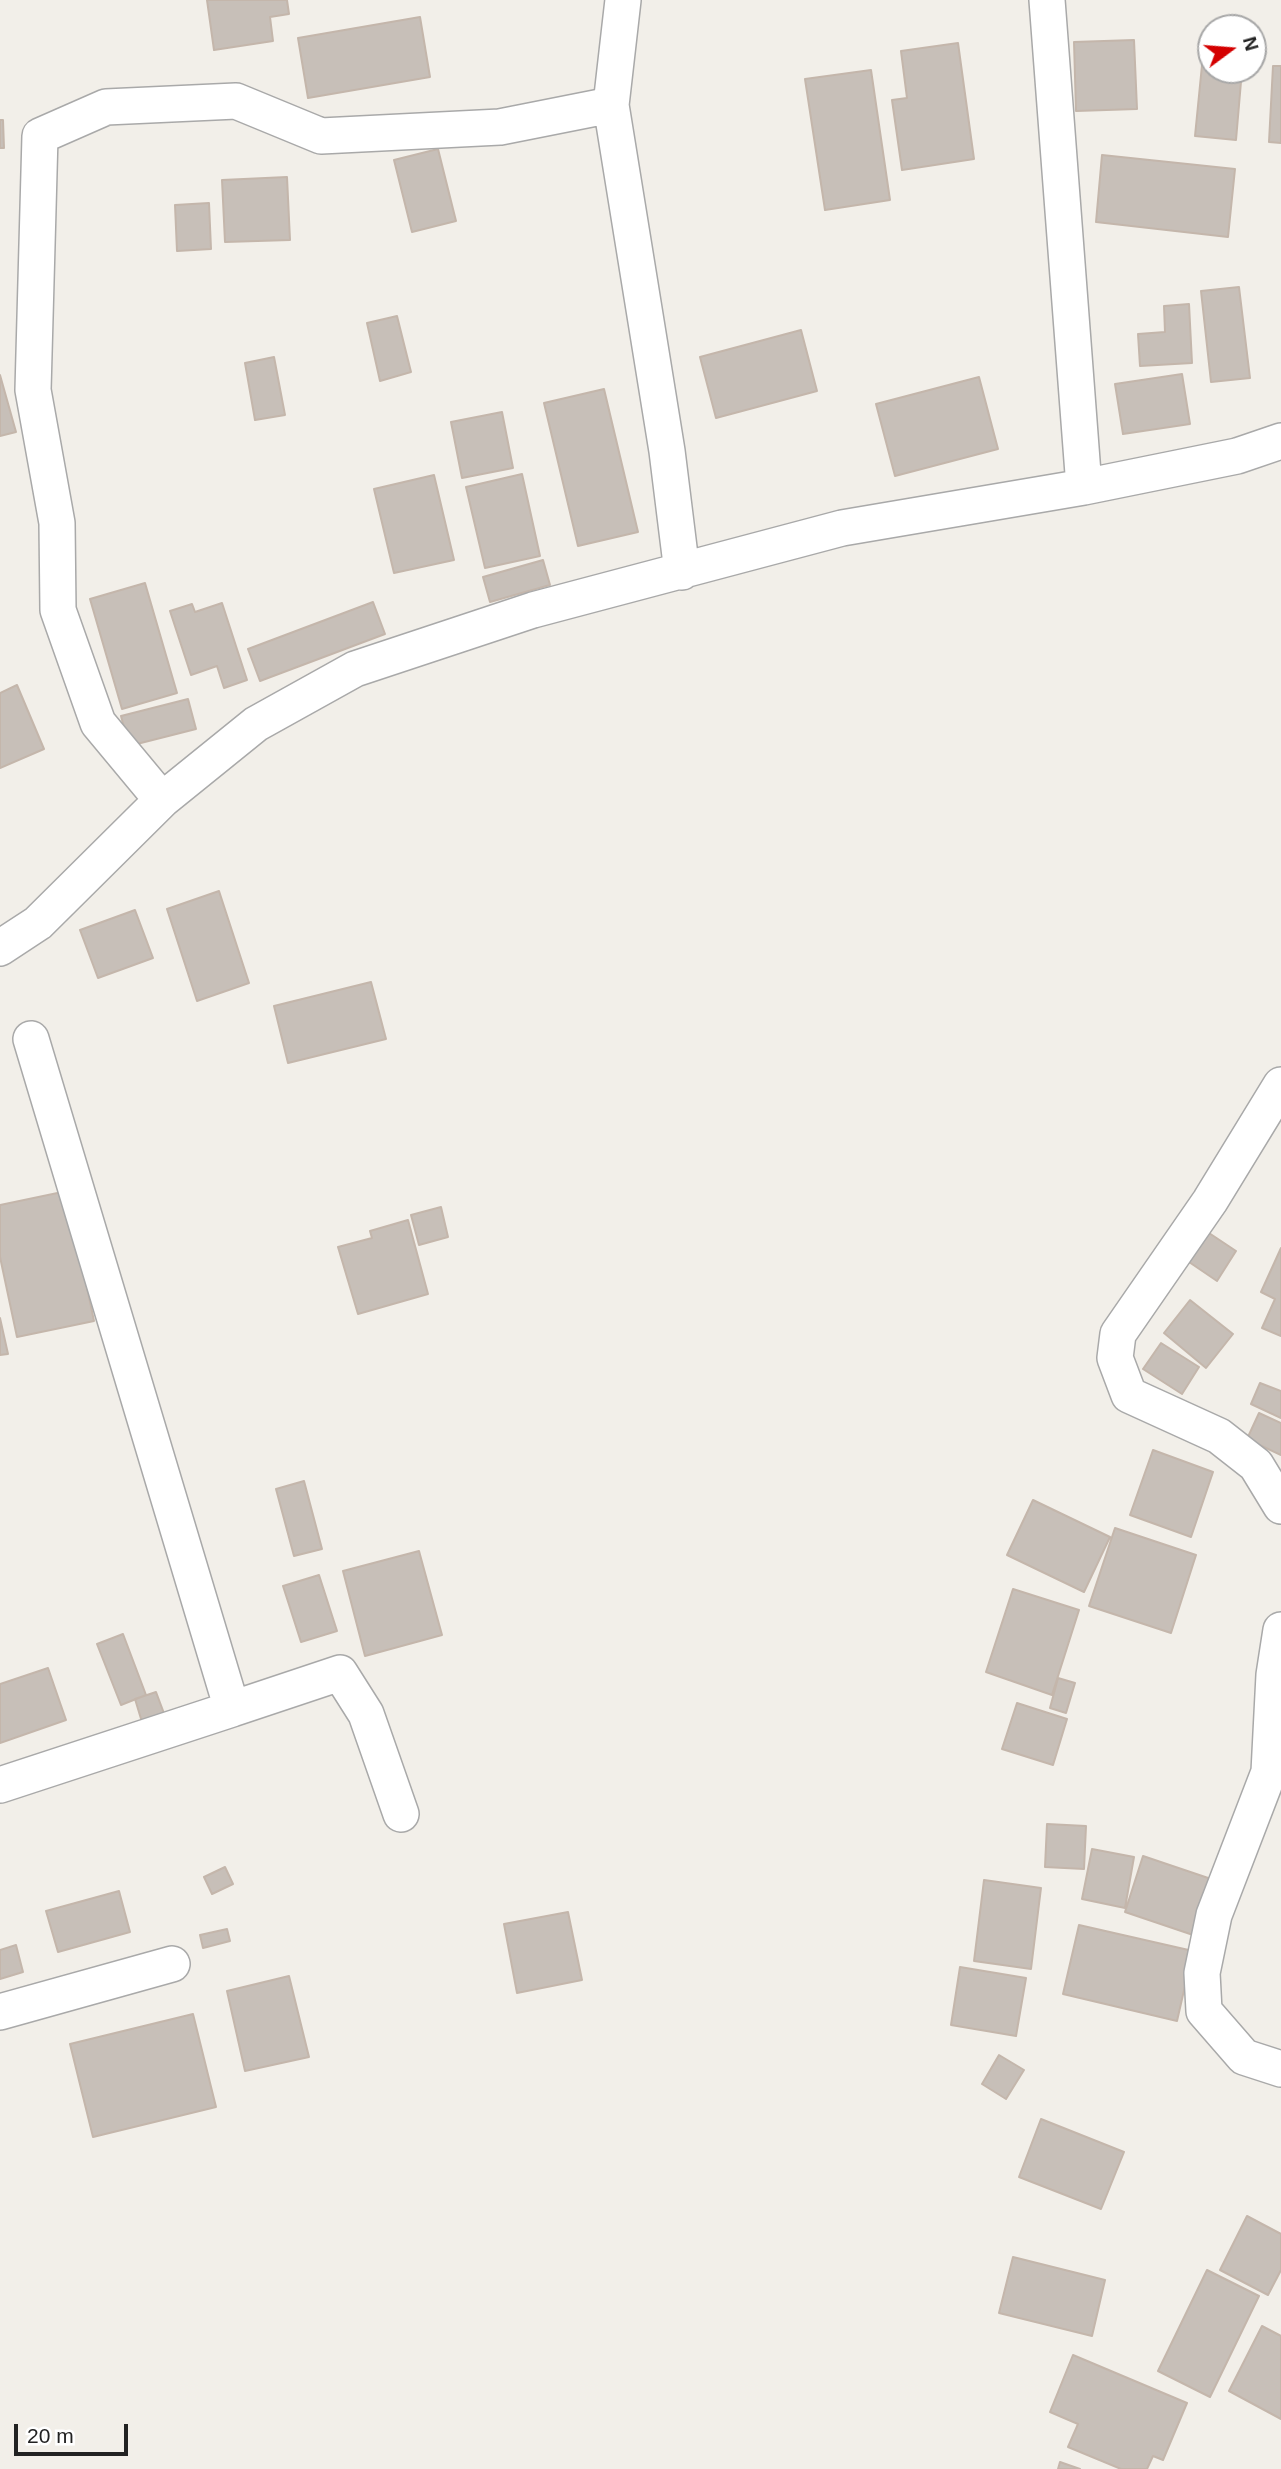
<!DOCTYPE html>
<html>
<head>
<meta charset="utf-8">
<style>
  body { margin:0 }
  #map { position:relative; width:1281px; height:2469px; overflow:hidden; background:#f2efe9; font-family:Helvetica,sans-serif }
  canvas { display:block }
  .north { position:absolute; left:1197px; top:14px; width:70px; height:70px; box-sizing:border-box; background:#fff; border:2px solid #a7a7a7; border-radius:50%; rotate:74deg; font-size:19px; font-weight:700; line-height:28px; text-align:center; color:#222 }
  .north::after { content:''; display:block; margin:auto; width:24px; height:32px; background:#d40000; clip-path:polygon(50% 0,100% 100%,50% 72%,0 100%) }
  .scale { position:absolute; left:14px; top:2424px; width:114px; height:32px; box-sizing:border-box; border:4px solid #222; border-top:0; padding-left:9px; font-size:21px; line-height:24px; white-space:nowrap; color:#222; -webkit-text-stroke:5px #fff; paint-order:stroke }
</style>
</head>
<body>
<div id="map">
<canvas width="1281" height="2469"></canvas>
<div class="north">N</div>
<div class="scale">20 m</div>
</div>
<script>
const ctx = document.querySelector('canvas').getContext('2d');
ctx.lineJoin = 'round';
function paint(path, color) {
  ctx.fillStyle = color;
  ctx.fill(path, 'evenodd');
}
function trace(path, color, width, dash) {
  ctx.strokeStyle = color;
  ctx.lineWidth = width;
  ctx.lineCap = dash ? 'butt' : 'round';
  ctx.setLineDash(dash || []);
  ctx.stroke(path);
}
const building = new Path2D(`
  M207 0H287L289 14 270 17 273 41 214 50Z
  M420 17 430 77 308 98 298 38Z
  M1134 40 1137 109 1076 111 1074 42Z
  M958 43 974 159 902 170 892 100 907 98 901 51Z
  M1204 45H1211V70H1242L1236 140 1195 136Z
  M1273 66H1281V143L1269 142Z
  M871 70 890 200 825 210 805 79Z
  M0 120H3L4 148H0Z
  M438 149 456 221 412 232 394 160Z
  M1102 155 1235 169 1228 237 1096 222Z
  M287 177 290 240 225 242 222 180Z
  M209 203 211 249 177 251 175 205Z
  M1239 287 1250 378 1211 382 1201 291Z
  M1189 304 1192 363 1140 366 1138 334 1165 332 1164 306Z
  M397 316 411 372 380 381 367 323Z
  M801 330 817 391 716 418 700 357Z
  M274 357 285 415 255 420 245 363Z
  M1182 374 1190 424 1123 434 1115 384Z
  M0 375 16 432 0 436Z
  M979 377 998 449 895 476 876 404Z
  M604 389 638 532 578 546 544 403Z
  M502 412 513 468 462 478 451 422Z
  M522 474 540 556 485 568 466 487Z
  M434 475 454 560 394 573 374 489Z
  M543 560 550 585 490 602 483 577Z
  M145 583 177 693 122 709 90 599Z
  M373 602 385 634 260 681 248 649Z
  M222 603 247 680 224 688 217 666 191 675 170 611 192 604 195 612Z
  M17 685 44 749 0 768V693Z
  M188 699 196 729 129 746 121 716Z
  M219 891 249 983 197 1001 167 909Z
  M135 910 153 958 98 978 80 930Z
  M371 982 386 1039 288 1063 274 1006Z
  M67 1191 94 1321 17 1337 0 1257V1205Z
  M441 1207 448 1237 419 1245 411 1215Z
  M408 1220 428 1294 358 1314 338 1247 372 1238 370 1231Z
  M1209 1233 1236 1251 1217 1281 1189 1262Z
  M1281 1248V1336L1262 1328 1275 1299 1261 1292Z
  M1190 1300 1233 1334 1206 1368 1164 1333Z
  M0 1318 8 1354 0 1355Z
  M1161 1343 1199 1367 1182 1394 1143 1369Z
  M1260 1383 1281 1391V1418L1251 1404Z
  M1259 1413 1281 1423V1455L1247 1439Z
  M1153 1450 1213 1472 1191 1537 1130 1515Z
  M304 1481 322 1549 294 1556 276 1489Z
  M1033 1500 1110 1537 1084 1592 1007 1555Z
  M1115 1528 1196 1555 1171 1633 1089 1606Z
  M419 1551 442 1635 365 1656 343 1571Z
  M319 1575 337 1631 301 1642 283 1586Z
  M1013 1589 1079 1610 1052 1695 986 1672Z
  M123 1634 146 1695 121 1705 97 1644Z
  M48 1668 66 1720 0 1743V1684Z
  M1058 1678 1075 1683 1066 1713 1050 1708Z
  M156 1692 168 1724 145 1732 135 1699Z
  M1017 1703 1067 1719 1053 1765 1002 1749Z
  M1047 1824 1086 1826 1084 1869 1045 1867Z
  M1092 1849 1134 1857 1125 1908 1082 1899Z
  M1143 1856 1220 1882 1202 1938 1125 1912Z
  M225 1867 233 1884 212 1894 204 1877Z
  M984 1880 1041 1888 1031 1969 974 1961Z
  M119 1891 130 1932 58 1952 46 1911Z
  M568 1912 582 1980 517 1993 504 1924Z
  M1079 1925 1193 1951 1177 2021 1063 1994Z
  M227 1929 230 1941 203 1948 200 1935Z
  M16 1945 23 1972 0 1979V1950Z
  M960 1967 1026 1978 1016 2036 951 2025Z
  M289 1976 309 2057 245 2071 227 1991Z
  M193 2014 216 2107 93 2137 70 2044Z
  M999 2055 1024 2070 1006 2099 982 2084Z
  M1041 2119 1124 2152 1101 2209 1019 2177Z
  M1247 2216 1281 2234V2270L1268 2295 1220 2270Z
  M1013 2257 1105 2280 1092 2336 999 2313Z
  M1207 2270 1259 2296 1210 2397 1158 2371Z
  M1262 2326 1281 2336V2419L1229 2391Z
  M1073 2355 1187 2403 1163 2460 1153 2456 1147 2469H1121L1068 2447 1078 2424 1050 2412Z
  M1060 2462 1080 2469H1058Z`);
const minor = new Path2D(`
  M623 0 611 105 667 451 682 572
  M1047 0 1084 487
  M162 800 98 723 58 610 57 523 33 390 40 136 106 107 236 101 321 136 500 127 611 105
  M0 948 38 923 162 800 256 724 355 669 533 610 842 528 1084 487 1237 456 1281 441
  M1281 1085 1210 1201 1118 1334 1115 1358 1129 1395 1219 1436 1256 1465 1281 1506
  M1281 1630 1274 1675 1269 1772 1214 1915 1202 1973 1204 2011 1244 2057 1281 2069
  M232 1709 340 1673 366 1714 401 1814
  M0 1785 232 1709 31 1039
  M0 2012 172 1964`);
paint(building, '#c7bfb8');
trace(building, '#c4b6ab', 2);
trace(minor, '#a9a9a9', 38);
trace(minor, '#fff', 35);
</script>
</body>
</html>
